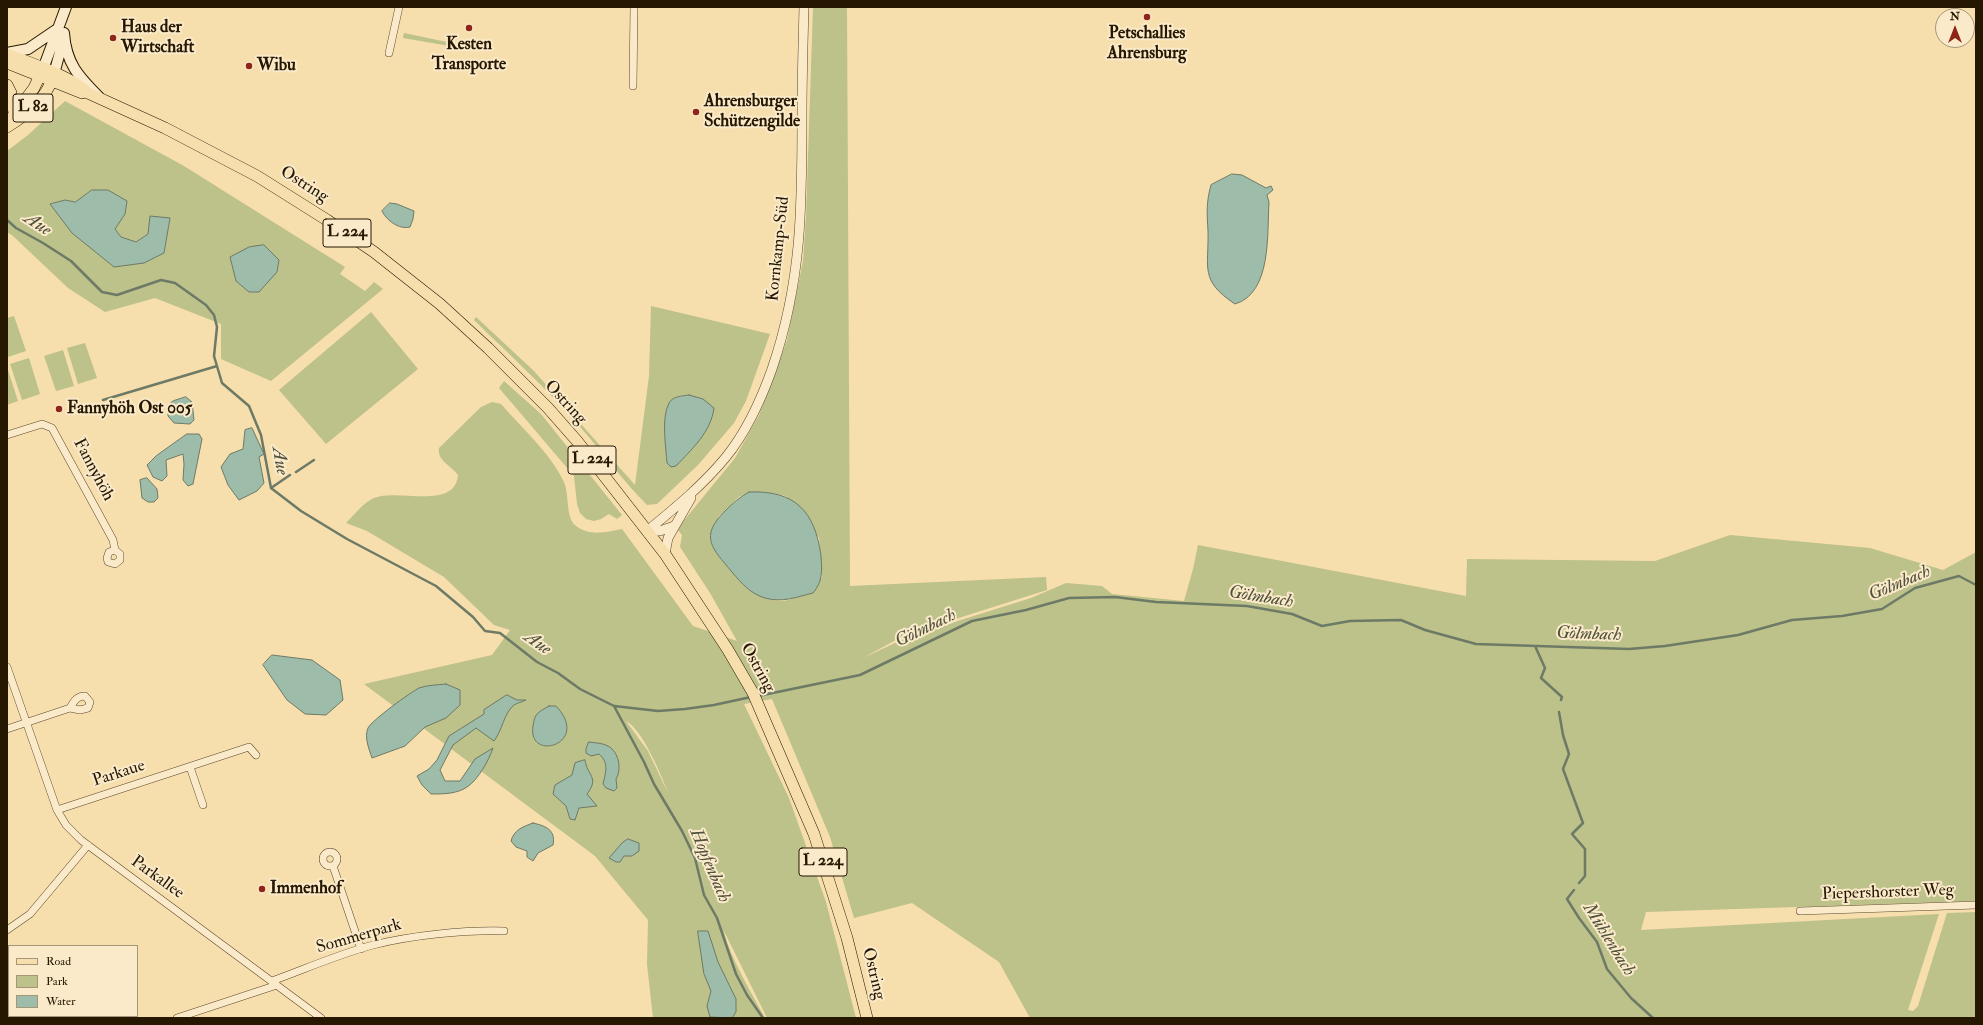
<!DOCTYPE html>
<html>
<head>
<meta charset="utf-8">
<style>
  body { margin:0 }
  #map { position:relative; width:1983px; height:1025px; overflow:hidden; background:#f7dead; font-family:"IM FELL Double Pica",serif }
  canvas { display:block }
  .frame { position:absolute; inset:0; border:8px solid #261701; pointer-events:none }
  .legend { position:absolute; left:8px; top:945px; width:130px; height:72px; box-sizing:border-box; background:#faeaca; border:1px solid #a5967a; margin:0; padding:5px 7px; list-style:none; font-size:12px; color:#261701 }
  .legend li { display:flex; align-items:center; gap:8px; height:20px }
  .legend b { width:20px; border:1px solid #a5967a }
  .north { position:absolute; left:1935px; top:8px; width:40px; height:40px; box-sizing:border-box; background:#faeaca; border:1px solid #a5967a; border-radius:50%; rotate:0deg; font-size:11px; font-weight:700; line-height:16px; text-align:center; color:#261701 }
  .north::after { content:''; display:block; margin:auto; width:14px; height:18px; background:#8f2418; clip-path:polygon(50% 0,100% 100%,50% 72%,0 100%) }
</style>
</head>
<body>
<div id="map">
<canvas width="1983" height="1025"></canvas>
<div class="frame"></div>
<ul class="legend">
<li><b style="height:5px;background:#f7dead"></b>Road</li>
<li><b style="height:11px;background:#bdc18a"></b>Park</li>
<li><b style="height:11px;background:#9dbca9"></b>Water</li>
</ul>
<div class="north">N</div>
</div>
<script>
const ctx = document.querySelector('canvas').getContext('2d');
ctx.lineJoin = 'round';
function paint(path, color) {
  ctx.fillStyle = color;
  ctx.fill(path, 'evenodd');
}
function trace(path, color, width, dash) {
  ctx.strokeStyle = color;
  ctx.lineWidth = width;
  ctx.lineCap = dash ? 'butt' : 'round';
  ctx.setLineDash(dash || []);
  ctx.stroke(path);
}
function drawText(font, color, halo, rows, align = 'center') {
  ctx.font = font + ' "IM FELL Double Pica",serif';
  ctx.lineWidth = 4;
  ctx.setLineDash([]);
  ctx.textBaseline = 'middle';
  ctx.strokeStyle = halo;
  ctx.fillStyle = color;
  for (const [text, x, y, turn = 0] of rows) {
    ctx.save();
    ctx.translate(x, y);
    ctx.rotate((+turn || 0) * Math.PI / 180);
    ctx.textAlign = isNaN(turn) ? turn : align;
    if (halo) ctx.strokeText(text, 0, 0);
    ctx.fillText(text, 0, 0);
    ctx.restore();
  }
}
const green = new Path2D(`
  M813 7H847L850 586 1046 577 1047 590 905 635 863 658 910 636 1031 598 1066 583 1102 586 1112 594 1184 601 1193 569 1198 545 1466 596 1467 559 1655 561 1730 535 1870 548 1943 570 1976 552V901L1646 912 1641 930 1939 914 1908 1010 1913 1011 1918 1006 1947 913 1976 912V1018H1030L999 962 912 903 854 918 830 837 772 699 744 704 789 798 826 902 856 1018H767L724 931C729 956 753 995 765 1018H653L647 964 648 920 595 856 364 684 492 655 510 630 494 625 444 577 367 531 346 523C354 515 364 502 374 498 397 488 455 511 458 475 451 465 437 461 439 448L481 407 492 402 501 404C521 427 550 453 563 480 570 493 565 516 575 525 589 537 606 532 622 529L693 626 737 641 710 593 680 547 682 535 677 529 735 458 759 415 787 340 803 261 806 217ZM749 492 773 493 786 496 819 538 822 577C797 599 784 611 752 590 746 585 738 581 734 574 728 564 722 530 718 517L739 497ZM626 721C643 730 662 777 669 795L648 751Z
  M404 33 480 49 479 51 403 38Z
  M65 101 184 166 345 267 340 274 365 291 374 282 383 289 271 381 221 359V324L155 298 105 312 68 288 13 236 7 232V151L28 135ZM92 190 125 214 114 229 121 237 136 242 170 218 164 253 114 267 94 250 50 204 65 200 75 202ZM264 245 279 260 277 273Z
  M651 306 770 334 746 401 734 423 698 465 657 504 647 505C623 481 604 454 581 428 548 390 510 355 474 320L476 317 534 371 635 485 649 376ZM689 395 703 399 667 463 665 424 670 402 678 396Z
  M371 312 418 369 326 444 279 390Z
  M14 316 26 351 8 357 7 318Z
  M85 343 97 378 78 384 67 348Z
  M63 350 74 386 56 391 44 356Z
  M29 358 40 394 22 400 10 364Z
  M7 367 18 401 7 405Z
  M504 381 541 414 622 515 617 519 609 514 601 519 594 521 586 519 580 513 577 504 574 476 499 388Z`);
const water = new Path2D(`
  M1232 174 1242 175 1266 188 1271 186 1273 190 1267 195 1269 202C1267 233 1272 293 1235 304 1199 280 1209 268 1208 231 1207 212 1206 203 1211 185Z
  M92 190H108L127 201 125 214 115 229 121 237 136 242 148 234 150 216 170 218 164 253 144 263 114 267 72 233 50 204 65 200 75 202Z
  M390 203 397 204 414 211 413 219 410 227C399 230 386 220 382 211Z
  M264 245 279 260 277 272 259 292H249L236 281 230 257 249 247Z
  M689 395 703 399 714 408C711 432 692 449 676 466L671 467 667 463C666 447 661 418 669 403 673 396 682 396 689 395Z
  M186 397 192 402 194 420 190 424 174 423 168 416V405L173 401Z
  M252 428 264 454 259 457 264 483 257 491 239 500 228 485 221 467 230 454 243 449 245 430Z
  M187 434H199L202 439 193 484 188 486 183 480 184 464 183 454 166 460 167 476 162 481 153 477 147 465 156 456Z
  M147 478 157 489 158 498 154 502H148L142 498 140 480Z
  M749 492C795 490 815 511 821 556 822 571 823 581 813 593 796 597 783 603 765 598 751 594 741 583 732 572 712 548 699 537 725 511 733 503 740 497 749 492Z
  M272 655 312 660 340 680 343 700 326 715 305 714 287 700 263 665Z
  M446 684 460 690V705L446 718 425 727 405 746 372 758C369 749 364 737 368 728 372 720 411 692 419 688 427 685 438 685 446 684Z
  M507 695 517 700H526C522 702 517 703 514 705 504 713 502 731 494 741L476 728 453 745 440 770 445 781H460L475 759 493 748C489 760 478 780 467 787 457 794 443 794 431 794L422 785 417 776 429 769 437 760 449 736 484 714V710Z
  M549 706H556C592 744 527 763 533 726 535 713 537 713 549 706Z
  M589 742C595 743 603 743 608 746 619 752 622 769 616 779L617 788 614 791 606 788 603 784C606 771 609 763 599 754L591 756 586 753V749Z
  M585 760C587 776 600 777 587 794L597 806 579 808 575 820 570 819 566 806 553 794 555 785 572 775 575 763Z
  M533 823C546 826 556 830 553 845L538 853 533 861 527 857V851L516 847 511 841C514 830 522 827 533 823Z
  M628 839 639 843V851L632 856H624L620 862H616L609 858 622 843Z
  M698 931H708L718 962 736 999V1012L732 1018 710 1017 707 1006 711 991 704 974Z`);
const stream = new Path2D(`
  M7 220 16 228 43 243 71 261 102 292 117 295 161 280 175 283 206 305 214 315 217 327 214 356 222 383 249 406 261 435 271 488 301 511 347 539 436 586 473 617 485 631 500 633 537 662 558 673 580 689 614 706 658 711 685 709 714 705 751 697
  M103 400 217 366
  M296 472 314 460
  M271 488 290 475
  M1535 646 1545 668 1541 678 1562 697 1561 700
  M758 696 860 675 972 621 1026 610 1069 598 1115 597 1156 602 1247 606 1292 614 1322 626 1350 621 1401 620 1425 630 1476 644 1629 649 1665 646 1738 635 1792 620 1842 616 1882 609 1915 588 1959 576 1976 585
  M614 706 644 762 654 784 682 831 695 858 704 895 717 918 736 974 747 995 763 1018
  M1559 712 1563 735 1569 754 1563 769 1583 823 1572 834 1585 849V876L1579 883
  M1574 890 1567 899 1579 918 1597 942 1607 969 1631 998 1653 1018`);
const minor = new Path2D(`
  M389 53 399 7
  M633 86 634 7
  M7 435 42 424 52 428 113 540 115 550 120 554V560L115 564 108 562 107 558 109 552 115 550
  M7 667 57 810 66 825 81 840 321 1018
  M7 729 70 708 80 710 88 708 90 702 85 696C77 696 74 701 70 708
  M190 767 203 805
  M57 810 249 747 256 755
  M323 859a7 7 0 1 1 14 0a7 7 0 1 1-14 0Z
  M333 866 361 949
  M1800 911 1976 905
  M7 930 30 914 88 845
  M272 981C305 969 339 954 373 945 413 935 464 930 504 931
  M177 1018 277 985`);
const tertiary = new Path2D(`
  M647 531C675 508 703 485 726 457 747 431 761 400 772 369 802 281 802 207 802 116 802 79 803 43 804 7
  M647 531H660L674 526
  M665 554 668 538 691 498`);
const secondary = new Path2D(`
  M64 33C66 63 78 76 99 97
  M7 53 28 49 56 30
  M43 69 66 7
  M54 74 63 41`);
const primary = new Path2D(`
  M7 54C30 63 71 76 88 93L165 128 257 176 327 220 374 252 440 304 488 348 548 408 577 441 665 554 728 650 753 693 814 834 847 938 867 1018
  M7 63 82 93
  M7 85 11 93 14 113
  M7 124 34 88 42 71
  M7 127C28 114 46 99 54 75`);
const markers = [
  [1147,17,4,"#8f2418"],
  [469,28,4,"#8f2418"],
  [113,38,4,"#8f2418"],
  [249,66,4,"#8f2418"],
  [696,112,4,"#8f2418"],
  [59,409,4,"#8f2418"],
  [262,889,4,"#8f2418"]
];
const shields = [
  [33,108,40],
  [347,233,48],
  [592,460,48],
  [823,862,48]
];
const shieldNames = [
  ["L 82",33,108],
  ["L 224",347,233],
  ["L 224",592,460],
  ["L 224",823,862]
];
const poiNames = [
  ["Haus der",121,28],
  ["Wirtschaft",121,48],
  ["Petschallies",1147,34,"center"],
  ["Ahrensburg",1147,54,"center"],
  ["Kesten",469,45,"center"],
  ["Transporte",469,65,"center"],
  ["Wibu",257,66],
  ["Ahrensburger",704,102],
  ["Schützengilde",704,122],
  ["Fannyhöh Ost 005",67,409],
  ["Immenhof",270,889]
];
const streetNames = [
  ["Ostring",304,185,32],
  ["Kornkamp-Süd",779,249,-84],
  ["Ostring",565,403,47],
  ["Fannyhöh",93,470,62],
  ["Ostring",757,668,61],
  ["Parkaue",119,774,-18],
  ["Parkallee",157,878,36],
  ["Piepershorster Weg",1888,893,-2],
  ["Sommerpark",359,937,-16],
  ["Ostring",873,974,76]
];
const waterNames = [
  ["Aue",37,225,33],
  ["Aue",279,461,80],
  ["Gölmbach",1900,584,-23],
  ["Gölmbach",1261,598,9],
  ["Gölmbach",926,629,-26],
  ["Gölmbach",1589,635,2],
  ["Aue",537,644,35],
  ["Hopfenbach",709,866,67],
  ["Mühlenbach",1608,940,58]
];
paint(green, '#bdc18a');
paint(water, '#9dbca9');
trace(water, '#6d7a66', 1);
trace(stream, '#6d7a66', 2.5);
trace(minor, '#5a492c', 8);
trace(tertiary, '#5a492c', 10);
trace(secondary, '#261701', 12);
trace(primary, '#261701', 12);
trace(minor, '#faeaca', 7);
trace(tertiary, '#faeaca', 9);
trace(secondary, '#faeaca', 10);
trace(primary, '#f7dead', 11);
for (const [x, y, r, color] of markers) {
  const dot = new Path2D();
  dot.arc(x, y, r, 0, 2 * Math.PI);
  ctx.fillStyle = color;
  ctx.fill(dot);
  trace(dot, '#faeaca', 1.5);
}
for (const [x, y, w] of shields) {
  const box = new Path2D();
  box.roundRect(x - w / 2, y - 14, w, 28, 3);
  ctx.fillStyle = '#faeaca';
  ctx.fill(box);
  trace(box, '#261701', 1);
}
drawText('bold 16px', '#261701', null, shieldNames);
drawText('bold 17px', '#261701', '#faeaca', poiNames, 'left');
drawText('17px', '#261701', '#faeaca', streetNames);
drawText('italic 18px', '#50513c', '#faeaca', waterNames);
</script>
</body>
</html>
